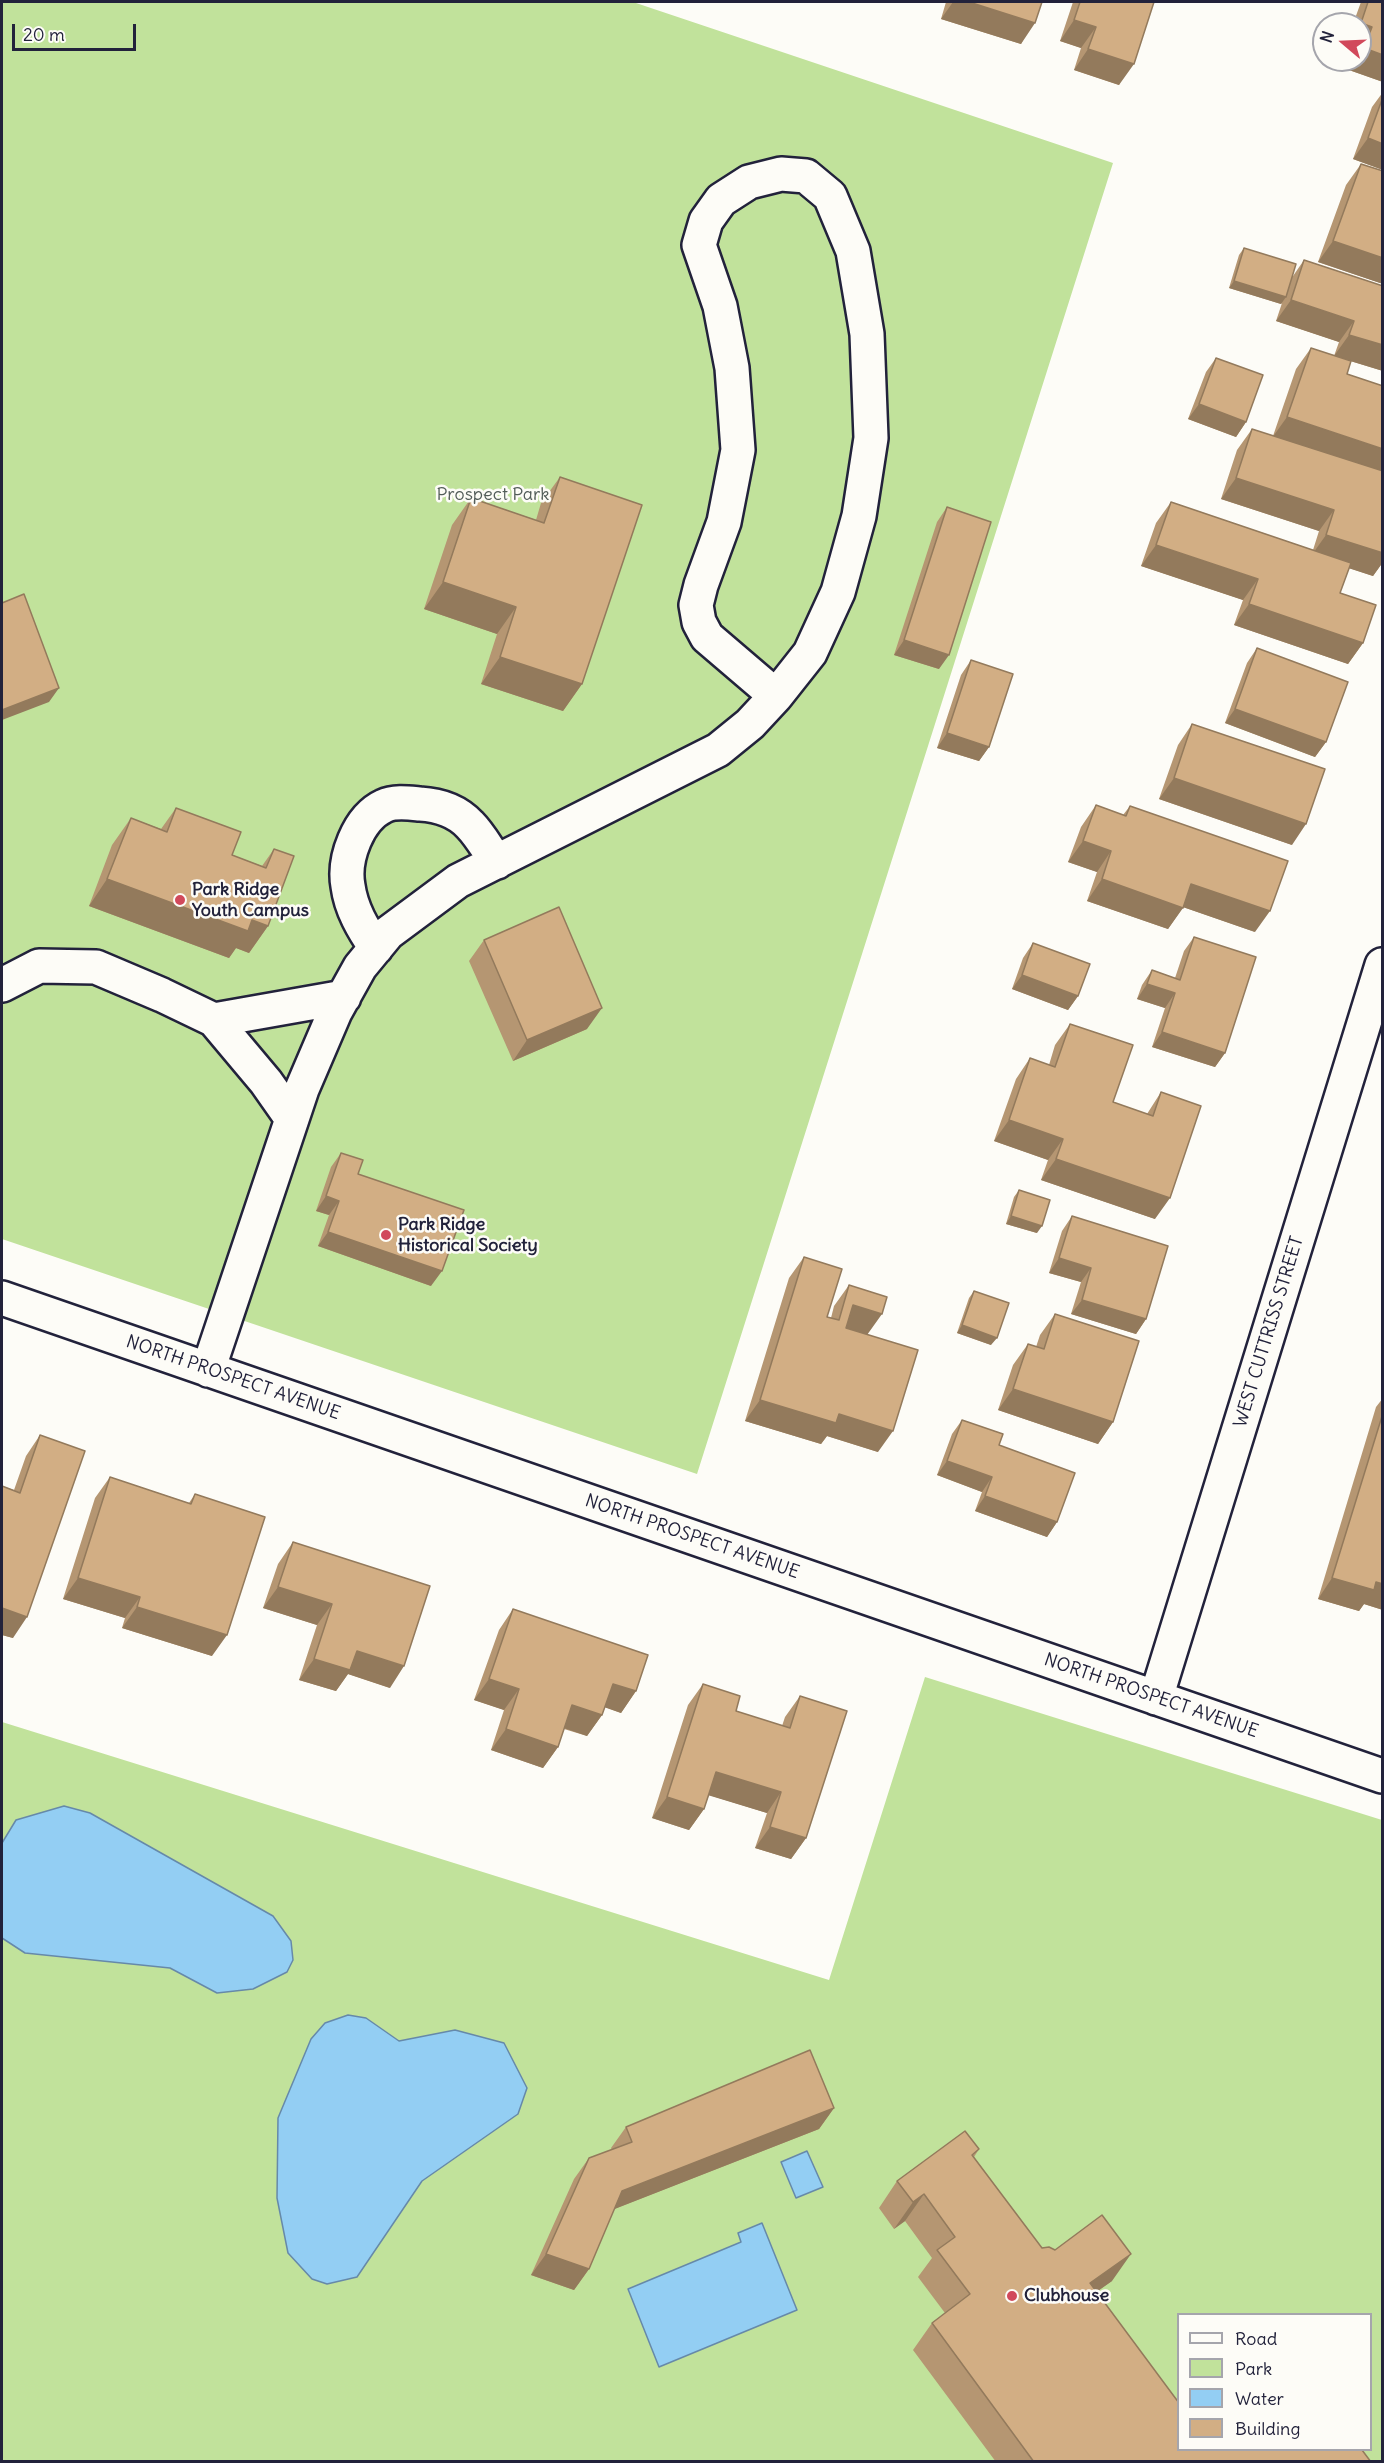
<!DOCTYPE html>
<html>
<head>
<meta charset="utf-8">
<style>
  body { margin:0 }
  #map { position:relative; width:1384px; height:2463px; overflow:hidden; background:#fdfcf7; font-family:Delius,sans-serif }
  canvas { display:block }
  .frame { position:absolute; inset:0; border:3px solid #22223b; pointer-events:none }
  .legend { position:absolute; left:1177px; top:2313px; width:195px; height:138px; box-sizing:border-box; background:#fdfcf7; border:2px solid #a5a5ac; margin:0; padding:8px 10px; list-style:none; font-size:18px; color:#22223b }
  .legend li { display:flex; align-items:center; gap:12px; height:30px }
  .legend b { width:30px; border:2px solid #a5a5ac }
  .north { position:absolute; left:1312px; top:12px; width:60px; height:60px; box-sizing:border-box; background:#fdfcf7; border:2px solid #a5a5ac; border-radius:50%; rotate:289deg; font-size:16px; font-weight:700; line-height:24px; text-align:center; color:#22223b }
  .north::after { content:''; display:block; margin:auto; width:21px; height:27px; background:#d1495b; clip-path:polygon(50% 0,100% 100%,50% 72%,0 100%) }
  .scale { position:absolute; left:12px; top:24px; width:124px; height:27px; box-sizing:border-box; border:3px solid #22223b; border-top:0; padding-left:8px; font-size:18px; line-height:21px; white-space:nowrap; color:#22223b; -webkit-text-stroke:4px #fdfcf7; paint-order:stroke }
</style>
</head>
<body>
<div id="map">
<canvas width="1384" height="2463"></canvas>
<div class="frame"></div>
<ul class="legend">
<li><b style="height:8px;background:#fdfcf7"></b>Road</li>
<li><b style="height:16px;background:#c1e29b"></b>Park</li>
<li><b style="height:16px;background:#93cef3"></b>Water</li>
<li><b style="height:16px;background:#d2ae84"></b>Building</li>
</ul>
<div class="north">N</div>
<div class="scale">20 m</div>
</div>
<script>
const ctx = document.querySelector('canvas').getContext('2d');
ctx.lineJoin = 'round';
function paint(path, color) {
  ctx.fillStyle = color;
  ctx.fill(path, 'evenodd');
}
function trace(path, color, width, dash) {
  ctx.strokeStyle = color;
  ctx.lineWidth = width;
  ctx.lineCap = dash ? 'butt' : 'round';
  ctx.setLineDash(dash || []);
  ctx.stroke(path);
}
function drawText(font, color, halo, rows, align = 'center') {
  ctx.font = font + ' Delius,sans-serif';
  ctx.lineWidth = 5;
  ctx.setLineDash([]);
  ctx.textBaseline = 'middle';
  ctx.strokeStyle = halo;
  ctx.fillStyle = color;
  for (const [text, x, y, turn = 0] of rows) {
    ctx.save();
    ctx.translate(x, y);
    ctx.rotate((+turn || 0) * Math.PI / 180);
    ctx.textAlign = isNaN(turn) ? turn : align;
    if (halo) ctx.strokeText(text, 0, 0);
    ctx.fillText(text, 0, 0);
    ctx.restore();
  }
}
const green = new Path2D(`
  M2 2H633L1113 163 697 1474 2 1239Z
  M925 1677 1382 1820V2461H2V1722L829 1980ZM1178 2314H1370V2450H1178Z`);
const water = new Path2D(`
  M64 1806 90 1813 273 1916 291 1941 293 1960 287 1972 253 1989 217 1993 170 1968 25 1953 2 1938V1843L16 1820Z
  M348 2015 366 2018 399 2041 455 2030 504 2043 527 2088 518 2114 422 2181 357 2277 327 2284 312 2279 288 2253 277 2198 278 2118 311 2039 325 2023Z
  M807 2151 823 2187 796 2198 781 2162Z
  M762 2223 797 2310 659 2367 628 2289 741 2242 738 2233Z`);
const minor = new Path2D(`
  M376 948C363 929 351 909 348 886 343 859 358 818 384 806 394 801 409 803 420 804 438 805 457 811 470 825 480 835 488 850 497 862
  M2 985 39 966 96 967 162 995 214 1020 266 1082 292 1119
  M214 1020 344 997
  M2 1298 1382 1776
  M208 1370 302 1089 335 1012 360 967 388 933 458 881 718 750 750 724 776 696 810 653 838 592 859 516 871 438 867 334 853 251 830 196 806 176 781 174 749 182 721 200 706 221 699 245 720 306 732 368 738 450 724 522 701 585 696 605 699 622 707 637 776 696
  M1156 1698 1382 965`);
const wall = new Path2D(`
  M946 2H1042L1021 44 941 19Z
  M1073 2H1154L1119 85 1074 70 1081 48 1060 41Z
  M1361 2H1383V82L1349 70 1352 60H1360V24H1353Z
  M1383 92V170L1353 159 1372 107Z
  M1361 164 1383 171V284L1318 262 1346 185Z
  M1244 248 1293 276 1304 260 1383 286V371L1334 356 1339 342 1276 321 1282 303 1281 304 1229 288 1239 255Z
  M1311 348 1347 374 1383 386V562L1373 576 1349 568 1340 593 1363 643 1348 664 1234 625 1243 600 1141 566 1156 523 1171 502 1313 550 1319 531 1221 499 1237 450 1252 429 1273 436 1296 369Z
  M1216 358 1246 422 1236 437 1188 419 1206 372Z
  M560 477 582 684 563 711 481 684 497 634 424 609 452 525 471 498 536 520 541 503Z
  M947 507 939 669 894 655 937 522Z
  M1257 648 1326 742 1315 757 1225 723 1247 663Z
  M971 660 989 747 979 761 937 748 961 675Z
  M1192 724 1292 845 1159 799 1178 745Z
  M1096 805 1123 815 1130 806 1255 932 1183 907 1168 929 1087 901 1097 872 1068 862 1081 827Z
  M176 808 232 855 262 866 274 849 268 926 249 953 236 948 229 958 89 906 112 845 131 818 161 829Z
  M1194 937 1225 1053 1215 1067 1152 1047 1165 1008 1137 999 1142 985 1152 970 1175 978 1184 951Z
  M484 940 587 1029 513 1061 469 961Z
  M1033 943 1078 996 1068 1010 1012 989 1023 958Z
  M1070 1024 1113 1102 1147 1114 1161 1092 1155 1219 1041 1180 1048 1160 994 1141 1016 1079 1030 1058 1049 1065 1055 1045Z
  M341 1153 358 1174 431 1286 318 1246 329 1215 316 1211 331 1167Z
  M1019 1190 1037 1233 1006 1224 1014 1197Z
  M1072 1216 1146 1319 1136 1334 1071 1314 1081 1282 1049 1273 1062 1231Z
  M804 1257 827 1317 831 1318 834 1306 849 1285 867 1334 878 1452 827 1436 821 1444 745 1421 789 1278Z
  M974 1291 991 1345 957 1333 969 1298Z
  M1055 1314 1113 1422 1098 1444 998 1410 1013 1365 1028 1344 1036 1347 1040 1335Z
  M1383 1398V1610L1364 1604 1359 1611 1318 1599 1376 1407Z
  M962 1420 999 1445 1057 1522 1047 1537 975 1511 982 1492 937 1475 952 1434Z
  M40 1435 13 1638 2 1635V1486L14 1490 26 1456Z
  M110 1477 189 1503 195 1494 212 1656 122 1628 125 1618 63 1599 95 1498Z
  M293 1542 390 1688 348 1674 336 1691 299 1680 317 1625 263 1608 278 1564Z
  M513 1609 636 1691 621 1713 605 1707 602 1715 587 1736 564 1729 558 1747 543 1768 491 1750 504 1710 474 1700 499 1630Z
  M703 1684 736 1711 782 1726 785 1717 800 1696 806 1838 791 1859 755 1848 767 1813 709 1795 704 1809 689 1830 652 1818 688 1705Z
  M834 2108 819 2129 614 2209 589 2269 574 2290 531 2275 574 2179 589 2158 612 2150 611 2148 626 2127Z
  M979 2149 974 2157 1042 2248 1112 2281 1096 2292 1179 2450 1371 2462H996L913 2350 932 2323 945 2313 918 2277 932 2258 905 2221 894 2229 879 2208 897 2181Z`);
const shadedWall = new Path2D(`
  M953 2H969L1035 23 1021 44 941 19Z
  M1074 20 1096 27 1081 48 1060 41Z
  M1361 23 1372 27 1360 44V24Z
  M1364 48 1383 55V82L1349 70 1356 60H1360V54Z
  M1088 49 1134 64 1119 85 1074 70Z
  M1368 138 1383 144V170L1353 159Z
  M1333 241 1383 258V284L1318 262Z
  M1234 281 1286 297 1281 304 1229 288Z
  M1291 300 1354 321 1339 342 1276 321Z
  M1349 335 1383 345V371L1334 356Z
  M1199 404 1246 422 1236 437 1188 419Z
  M1287 417 1383 449V475L1272 438Z
  M1236 478 1334 510 1319 531 1221 499Z
  M1326 535 1383 553V562L1373 576 1311 556Z
  M1156 545 1258 579 1243 600 1141 566Z
  M443 582 516 607 497 634 424 609Z
  M1249 604 1363 643 1348 664 1234 625Z
  M904 640 949 655 939 669 894 655Z
  M500 657 582 684 563 711 481 684Z
  M59 688 49 702 2 720V710Z
  M1235 709 1326 742 1315 757 1225 723Z
  M947 733 989 747 979 761 937 748Z
  M1174 778 1306 824 1292 845 1159 799Z
  M1083 841 1111 851 1097 872 1068 862Z
  M107 879 252 920 268 926 249 953 236 948 229 958 89 906Z
  M1102 879 1183 908 1168 929 1087 901Z
  M1191 884 1270 911 1255 932 1177 905Z
  M1022 975 1078 996 1068 1010 1012 989Z
  M1147 984 1175 993 1165 1008 1137 999Z
  M602 1008 587 1029 513 1061 527 1040Z
  M1162 1032 1225 1053 1215 1067 1152 1047Z
  M1009 1120 1063 1139 1048 1160 994 1141Z
  M1056 1159 1170 1198 1155 1219 1041 1180Z
  M326 1196 339 1201 329 1215 316 1211Z
  M1011 1216 1042 1226 1037 1233 1006 1224Z
  M328 1232 442 1271 431 1286 318 1246Z
  M1059 1258 1091 1268 1081 1282 1049 1273Z
  M1082 1300 1146 1319 1136 1334 1071 1314Z
  M853 1305 882 1314 867 1335 838 1326Z
  M962 1325 997 1338 991 1345 957 1333Z
  M1013 1389 1113 1422 1098 1444 998 1410Z
  M760 1400 839 1414 893 1431 878 1452 827 1436 821 1444 745 1421Z
  M947 1461 992 1477 982 1492 937 1475Z
  M985 1496 1057 1522 1047 1537 975 1511Z
  M78 1578 140 1597 125 1618 63 1599Z
  M1332 1578 1376 1582 1383 1584V1610L1364 1604 1359 1611 1318 1599Z
  M278 1587 332 1604 317 1625 263 1608Z
  M137 1607 227 1635 212 1656 122 1628Z
  M2 1608 27 1617 13 1638 2 1635Z
  M357 1651 404 1666 390 1688 348 1674 336 1691 299 1680 314 1659Z
  M489 1679 519 1689 504 1710 474 1700Z
  M613 1684 636 1691 621 1713 598 1705Z
  M572 1705 602 1715 587 1736 558 1726Z
  M506 1729 558 1747 543 1768 491 1750Z
  M716 1772 781 1792 767 1813 701 1793Z
  M667 1797 704 1809 689 1830 652 1818Z
  M770 1827 806 1838 791 1859 755 1848Z
  M834 2108 819 2129 607 2212 622 2191Z
  M924 2194 905 2221 894 2229 913 2202Z
  M546 2254 589 2269 574 2290 531 2275Z
  M1131 2254 1112 2281 1071 2310 1090 2283Z`);
const building = new Path2D(`
  M969 2H1042L1035 23Z
  M1080 2H1154L1134 64 1088 49 1096 27 1074 20Z
  M1368 2H1383V55L1364 48 1372 27 1361 23Z
  M1383 97V144L1368 138Z
  M1361 164 1383 171V258L1333 241Z
  M1244 248 1296 264 1286 297 1234 281Z
  M1304 260 1383 286V345L1349 335 1354 321 1291 300Z
  M1311 348 1351 361 1347 374 1383 386V449L1287 417Z
  M1216 358 1263 375 1246 422 1199 404Z
  M1252 429 1383 471V553L1326 535 1334 510 1236 478Z
  M560 477 642 505 582 684 500 657 516 607 443 582 471 498 544 523Z
  M1171 502 1351 563 1340 593 1376 605 1363 643 1249 604 1258 579 1156 545Z
  M947 507 991 522 949 655 904 640Z
  M24 594 59 688 2 710V603Z
  M1257 648 1348 682 1326 742 1235 709Z
  M971 660 1013 674 989 747 947 733Z
  M1192 724 1325 769 1306 824 1174 778Z
  M1096 805 1126 816 1130 806 1288 861 1270 911 1191 884 1183 908 1102 879 1111 851 1083 841Z
  M176 808 241 832 232 855 266 868 274 849 294 856 268 926 252 920 248 931 107 879 131 818 167 832Z
  M559 907 602 1008 527 1040 484 940Z
  M1194 937 1256 957 1225 1053 1162 1032 1175 993 1147 984 1152 970 1180 980Z
  M1033 943 1090 964 1078 996 1022 975Z
  M1070 1024 1133 1045 1113 1102 1153 1116 1161 1092 1201 1106 1170 1198 1056 1159 1063 1139 1009 1120 1030 1058 1055 1067Z
  M341 1153 363 1160 358 1174 464 1210 442 1271 328 1232 339 1201 326 1196Z
  M1019 1190 1050 1200 1042 1226 1011 1216Z
  M1072 1216 1168 1246 1146 1319 1082 1300 1091 1268 1059 1258Z
  M804 1257 842 1269 827 1317 839 1320 849 1285 887 1297 882 1314 853 1305 846 1328 918 1350 893 1431 839 1414 836 1423 760 1400Z
  M974 1291 1009 1303 997 1338 962 1325Z
  M1055 1314 1139 1341 1113 1422 1013 1389 1028 1344 1044 1349Z
  M1383 1413V1584L1376 1582 1374 1590 1332 1578Z
  M962 1420 1003 1434 999 1445 1075 1473 1057 1522 985 1496 992 1477 947 1461Z
  M40 1435 85 1451 27 1617 2 1608V1486L20 1493Z
  M110 1477 191 1504 195 1494 265 1517 227 1635 137 1607 140 1597 78 1578Z
  M293 1542 430 1586 404 1666 357 1651 350 1670 314 1659 332 1604 278 1587Z
  M513 1609 648 1655 636 1691 613 1684 602 1715 572 1705 558 1747 506 1729 519 1689 489 1679Z
  M703 1684 740 1696 736 1711 790 1728 800 1696 847 1711 806 1838 770 1827 781 1792 716 1772 704 1809 667 1797Z
  M810 2050 834 2108 622 2191 589 2269 546 2254 589 2158 632 2142 626 2127Z
  M965 2131 979 2149 972 2155 1042 2248 1049 2247 1055 2250 1102 2215 1131 2254 1090 2283 1179 2403V2450H1362L1371 2462H1034L932 2323 970 2294 937 2250 955 2237 924 2194 913 2202 897 2181Z`);
const markers = [
  [180,900,6,"#d1495b"],
  [386,1235,6,"#d1495b"],
  [1012,2296,6,"#d1495b"]
];
const parkNames = [
  ["Prospect Park",493,495]
];
const poiNames = [
  ["Park Ridge",192,890],
  ["Youth Campus",192,911],
  ["Park Ridge",398,1225],
  ["Historical Society",398,1246],
  ["Clubhouse",1024,2296]
];
const streetNames = [
  ["WEST CUTTRISS STREET",1269,1332,-73],
  ["NORTH PROSPECT AVENUE",233,1378,19],
  ["NORTH PROSPECT AVENUE",692,1537,19],
  ["NORTH PROSPECT AVENUE",1151,1696,19]
];
paint(green, '#c1e29b');
paint(water, '#93cef3');
trace(water, '#6689a9', 1.5);
trace(minor, '#22223b', 38);
trace(minor, '#fdfcf7', 33);
paint(wall, '#b59672');
paint(shadedWall, '#937a5c');
paint(building, '#d2ae84');
trace(building, '#937a5c', 1.5);
for (const [x, y, r, color] of markers) {
  const dot = new Path2D();
  dot.arc(x, y, r, 0, 2 * Math.PI);
  ctx.fillStyle = color;
  ctx.fill(dot);
  trace(dot, '#fdfcf7', 2);
}
drawText('18px', '#525c58', '#fdfcf7', parkNames);
drawText('bold 18px', '#22223b', '#fdfcf7', poiNames, 'left');
drawText('18px', '#22223b', '#fdfcf7', streetNames);
</script>
</body>
</html>
